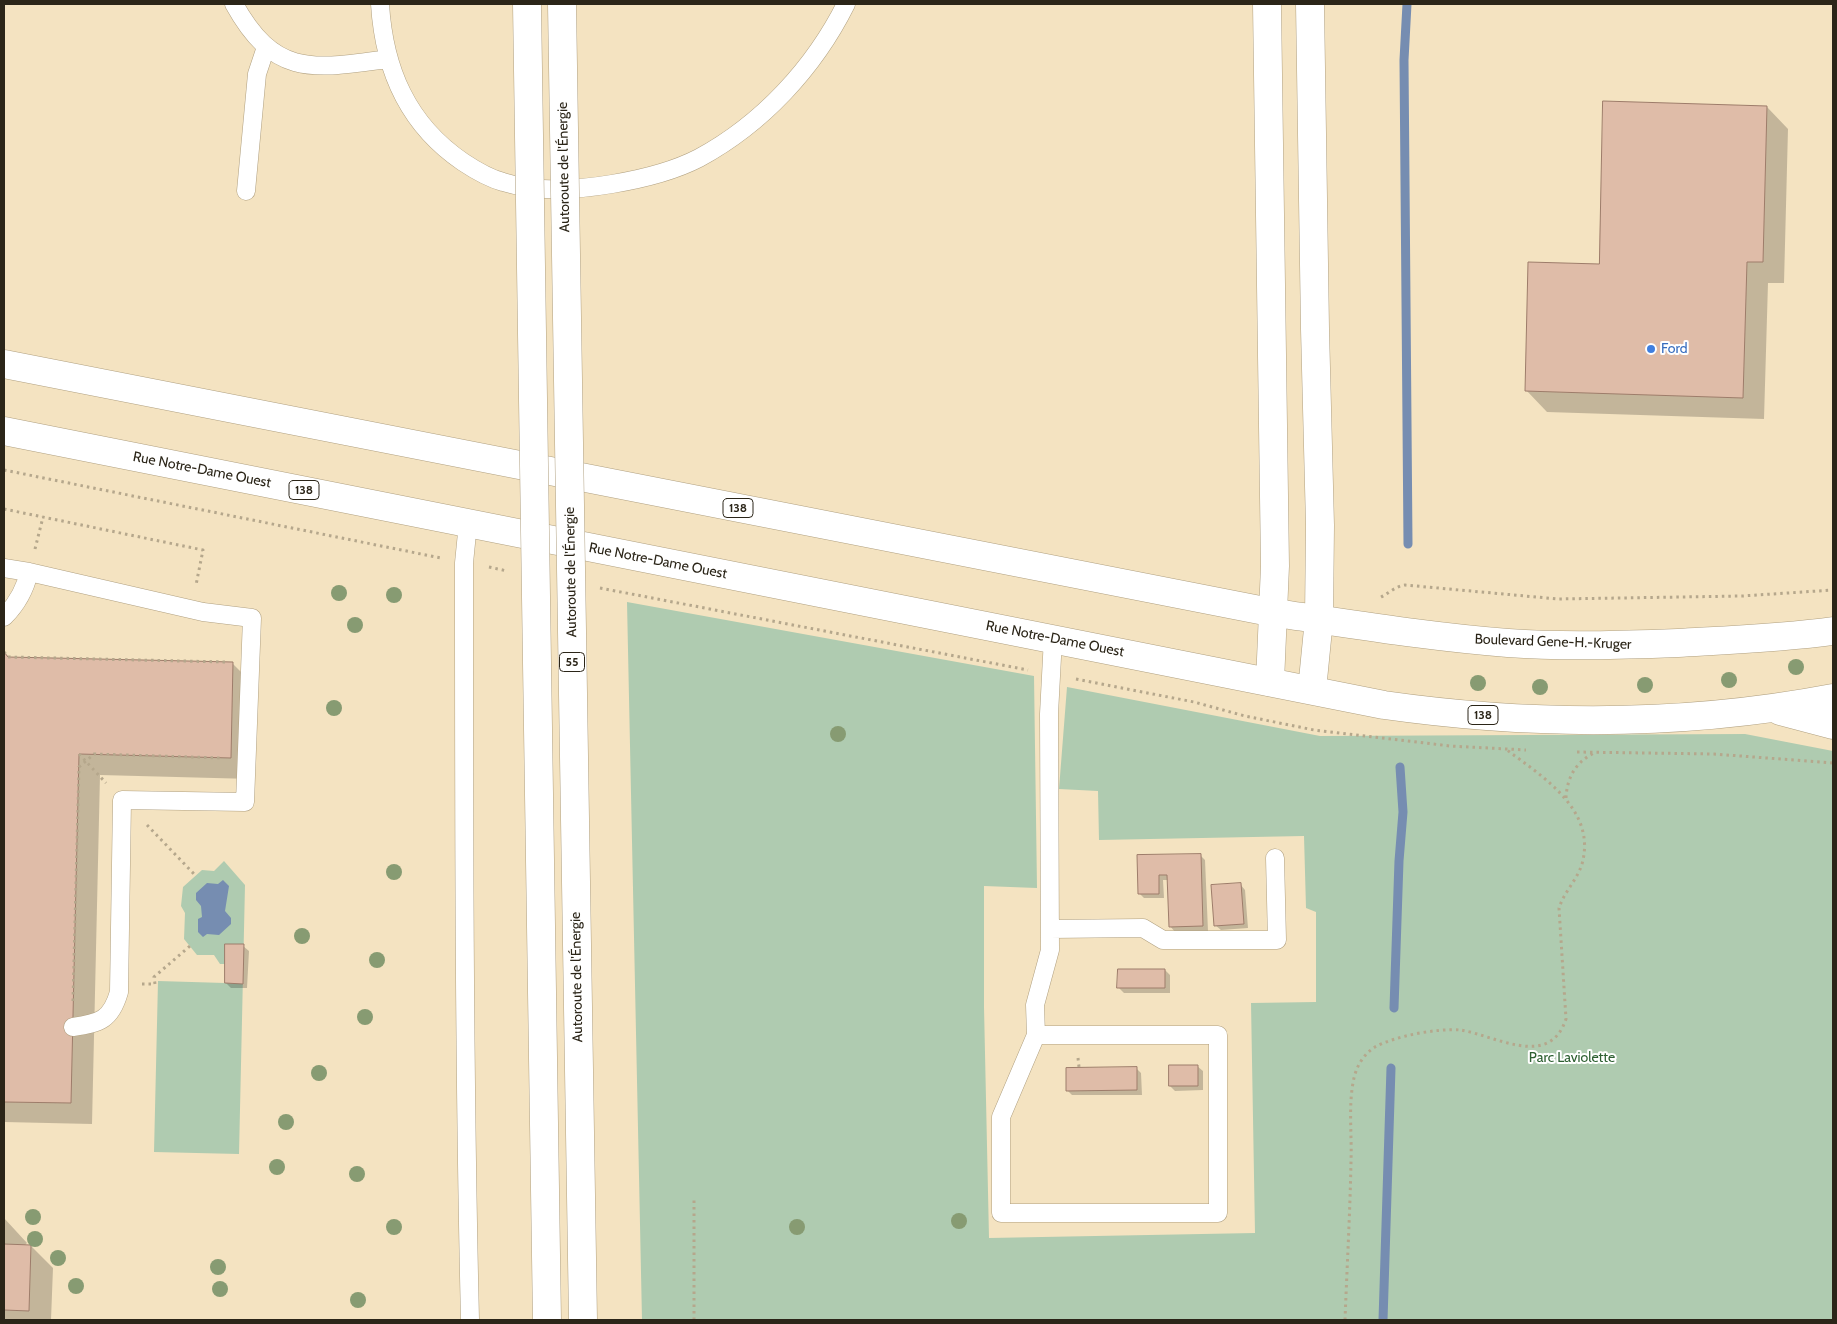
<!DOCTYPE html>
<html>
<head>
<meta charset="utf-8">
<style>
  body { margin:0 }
  #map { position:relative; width:1837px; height:1324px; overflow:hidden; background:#f4e3c1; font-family:Cabin,sans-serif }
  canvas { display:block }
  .frame { position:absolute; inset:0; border:5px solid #2b2518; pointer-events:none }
</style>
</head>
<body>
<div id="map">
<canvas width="1837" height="1324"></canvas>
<div class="frame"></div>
</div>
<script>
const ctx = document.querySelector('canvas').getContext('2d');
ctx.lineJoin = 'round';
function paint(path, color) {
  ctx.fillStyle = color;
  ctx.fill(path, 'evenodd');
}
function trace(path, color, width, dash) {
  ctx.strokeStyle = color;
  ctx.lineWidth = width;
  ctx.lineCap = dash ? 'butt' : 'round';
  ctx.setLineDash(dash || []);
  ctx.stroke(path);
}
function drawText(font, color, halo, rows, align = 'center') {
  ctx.font = font + ' Cabin,sans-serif';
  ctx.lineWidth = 4;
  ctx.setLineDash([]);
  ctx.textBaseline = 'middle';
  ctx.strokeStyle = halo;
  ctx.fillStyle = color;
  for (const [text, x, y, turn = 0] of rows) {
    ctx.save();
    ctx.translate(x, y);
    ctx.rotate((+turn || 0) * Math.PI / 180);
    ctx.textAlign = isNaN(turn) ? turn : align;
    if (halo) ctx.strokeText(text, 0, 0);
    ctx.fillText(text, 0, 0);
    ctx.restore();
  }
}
const green = new Path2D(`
  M627 602 1034 676 1037 888 984 886V1007L989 1238 1255 1233 1251 1003 1316 1002V912L1306 908 1304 836 1099 840 1098 791 1059 789 1067 687 1320 736 1745 734 1833 751V1320H642Z
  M224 861 245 885 239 1154 154 1152 158 981 225 983V964H220L214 955H197L184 939 185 913 181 906 183 887 202 870 214 871Z`);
const water = new Path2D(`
  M223 880 229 886 225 911 231 918V924L219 935 207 934 203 937 198 932V919L202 917 201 906 196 900V893L207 883 218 884Z`);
const shadow = new Path2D(`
  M1767 107 1788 129 1784 283H1768L1764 419 1547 412 1526 390 1600 265Z
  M4 652 10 658 233 664 254 685 252 779 100 775 92 1124 4 1122Z
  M1200 855 1205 860 1208 931 1175 932 1170 926 1169 880H1163L1164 898H1144L1139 893 1138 856Z
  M1240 884 1245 890 1248 928 1221 930 1215 925Z
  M243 946 249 951 247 988H231L226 983Z
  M1165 970 1170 975V993H1124L1119 988Z
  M1197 1066 1203 1071V1090L1175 1091 1170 1086Z
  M1136 1068 1141 1073 1142 1095H1072L1067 1090Z
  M4 1218 27 1243 24 1246H31L53 1268 51 1320H4Z`);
const stream = new Path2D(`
  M1407 4 1404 60 1408 544
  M1394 1008 1399 861 1403 812 1400 767
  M1383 1320 1391 1068`);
const building = new Path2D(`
  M1603 101 1767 106 1763 262H1747L1743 398 1525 391 1528 262 1599 264Z
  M4 652 8 657 233 662 231 758 79 754 71 1103 4 1102Z
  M1201 854 1203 926 1169 927 1167 875H1159V894H1138L1137 855Z
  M1241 883 1244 924 1214 926 1211 885Z
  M225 944H244L243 984 225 983Z
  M1118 969H1165V988H1117Z
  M1169 1065H1198V1086H1169Z
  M1137 1067V1090L1066 1091V1068Z
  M4 1244 31 1245 29 1311 4 1310Z`);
const path = new Path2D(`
  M4 470 441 558
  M4 509 203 550 196 585
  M35 549 43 517
  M489 567 507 571
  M600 588 1028 670
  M1381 597C1389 593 1396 586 1405 585L1558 599 1742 596 1833 590
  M4 652 8 657 226 662
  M1076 679 1194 702 1245 716 1314 730 1450 746 1526 750
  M1577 752 1714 754 1833 763
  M79 754 106 783
  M1566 798C1567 777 1576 762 1594 753
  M147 825 195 875
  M142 984H155L154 977 190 946
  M73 1001 79 767 94 754 221 758
  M1078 1058 1079 1067
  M694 1320V1200
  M1345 1320C1347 1267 1350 1214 1351 1161 1352 1134 1348 1104 1354 1078 1357 1065 1364 1054 1375 1047 1395 1036 1438 1028 1460 1030 1495 1035 1549 1070 1566 1019L1559 908C1564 892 1577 880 1582 864 1597 810 1543 777 1507 750`);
const lane = new Path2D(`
  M234 4C275 78 313 69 388 59
  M380 4C384 69 407 124 463 162 475 170 488 178 503 182 538 193 576 190 612 184 642 179 672 172 699 158 762 124 814 68 846 4
  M246 191 257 74 266 47
  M468 523 464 563C464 815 464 1068 470 1320
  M4 568 29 572 203 612 252 618 245 802 122 800 119 992C111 1020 100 1023 73 1027
  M4 617C17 604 25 590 29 572
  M1050 929 1143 928 1163 940H1277L1275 858
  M1036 1035H1218V1213H1001V1117L1036 1035 1035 1005 1050 950 1049 714 1053 638`);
const primary = new Path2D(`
  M4 364 1275 613C1352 624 1430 637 1508 643 1564 647 1622 645 1678 643 1730 640 1782 638 1833 631
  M4 431 1384 705C1532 726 1686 726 1833 698
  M1780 711 1833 725`);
const highway = new Path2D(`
  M1267 4 1275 566 1270 682
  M1310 4 1315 329 1320 525 1319 619 1312 690`);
const highwayBridge = new Path2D(`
  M527 4 547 1320
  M562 4 583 1320`);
const trees = [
  [339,593],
  [394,595],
  [355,625],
  [1796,667],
  [1729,680],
  [1478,683],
  [1645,685],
  [1540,687],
  [334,708],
  [838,734],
  [394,872],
  [302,936],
  [377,960],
  [365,1017],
  [319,1073],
  [286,1122],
  [277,1167],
  [357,1174],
  [33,1217],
  [959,1221],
  [394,1227],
  [797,1227],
  [35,1239],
  [58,1258],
  [218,1267],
  [76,1286],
  [220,1289],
  [358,1300]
];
const markers = [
  [1651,349,5,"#3f7fe0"]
];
const shields = [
  [304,490,30],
  [738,508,30],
  [572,662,25],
  [1483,715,30]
];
const shieldNames = [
  ["138",304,490],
  ["138",738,508],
  ["55",572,662],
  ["138",1483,715]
];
const streetNames = [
  ["Autoroute de l'Énergie",564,167,-91],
  ["Rue Notre-Dame Ouest",202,470,11],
  ["Rue Notre-Dame Ouest",658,561,11],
  ["Autoroute de l'Énergie",571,572,-91],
  ["Rue Notre-Dame Ouest",1055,639,11],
  ["Boulevard Gene-H.-Kruger",1553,642,2],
  ["Autoroute de l'Énergie",577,977,-91]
];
const shopNames = [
  ["Ford",1661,349]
];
const parkNames = [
  ["Parc Laviolette",1572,1058]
];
paint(green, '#afcbb0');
paint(water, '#768db1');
paint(shadow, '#0003');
trace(stream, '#768db1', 9);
paint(building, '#dfbca8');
trace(building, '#9d7c6a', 1);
trace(lane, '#b0a080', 19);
trace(primary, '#b0a080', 29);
trace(highway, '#b0a080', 29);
trace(path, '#b5a78c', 3, [2.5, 4]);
trace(lane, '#fff', 18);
trace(primary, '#fff', 28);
trace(highway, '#fff', 28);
trace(highwayBridge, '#b0a080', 29, []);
trace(highwayBridge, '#fff', 28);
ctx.fillStyle = '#879b72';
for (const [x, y] of trees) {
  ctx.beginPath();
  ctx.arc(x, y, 8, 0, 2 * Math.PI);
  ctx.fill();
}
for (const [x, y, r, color] of markers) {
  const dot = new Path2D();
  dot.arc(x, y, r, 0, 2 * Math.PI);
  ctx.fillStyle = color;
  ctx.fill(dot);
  trace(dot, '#fff', 2);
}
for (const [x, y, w] of shields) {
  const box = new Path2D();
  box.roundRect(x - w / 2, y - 9.5, w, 19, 4);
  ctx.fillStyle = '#fff';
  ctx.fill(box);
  trace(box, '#2b2518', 1);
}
drawText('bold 12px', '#2b2518', null, shieldNames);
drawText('14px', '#2b2518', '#fff', streetNames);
drawText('14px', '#366cbe', '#fff', shopNames, 'left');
drawText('14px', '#2e6032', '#fff', parkNames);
</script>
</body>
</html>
